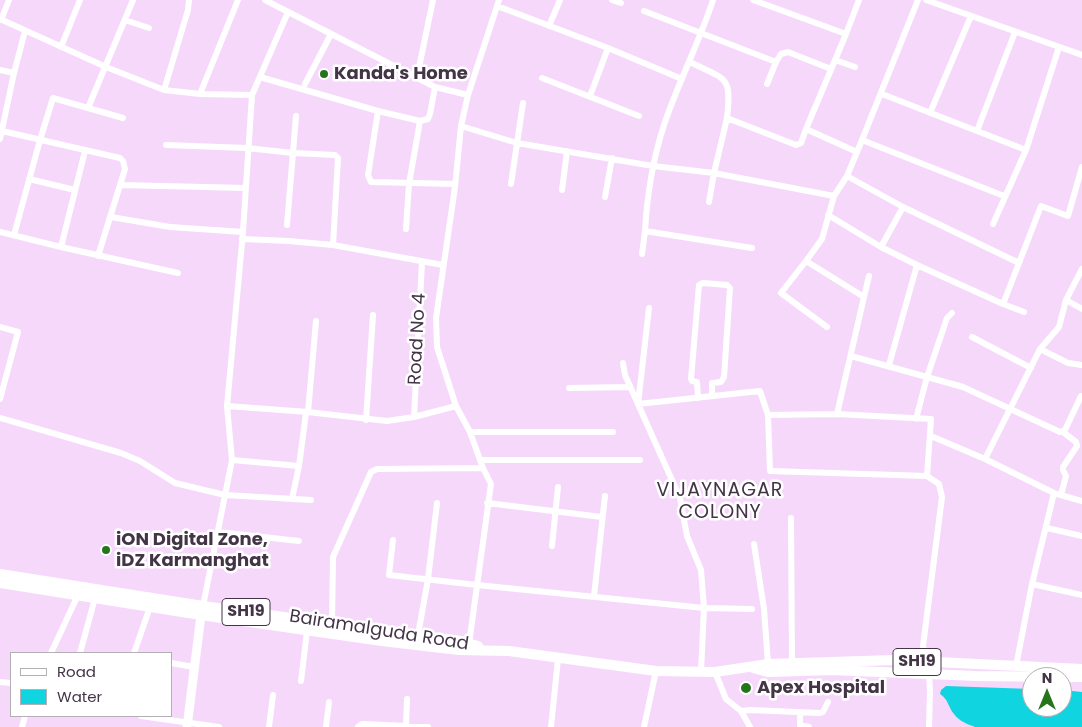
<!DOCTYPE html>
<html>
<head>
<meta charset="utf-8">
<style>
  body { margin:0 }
  #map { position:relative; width:1082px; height:727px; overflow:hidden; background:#f6d8fb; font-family:Poppins,sans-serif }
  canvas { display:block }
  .legend { position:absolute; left:10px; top:652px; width:162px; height:65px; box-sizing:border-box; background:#fff; border:1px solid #b4aeb5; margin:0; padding:6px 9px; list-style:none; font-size:15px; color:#433446 }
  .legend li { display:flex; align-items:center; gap:10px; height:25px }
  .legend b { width:25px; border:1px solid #b4aeb5 }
  .north { position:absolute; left:1022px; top:667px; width:50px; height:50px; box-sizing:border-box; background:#fff; border:1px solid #b4aeb5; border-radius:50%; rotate:0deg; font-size:14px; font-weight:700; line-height:20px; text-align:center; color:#433446 }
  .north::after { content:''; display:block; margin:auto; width:18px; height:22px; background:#26751d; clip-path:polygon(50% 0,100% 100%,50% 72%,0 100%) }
</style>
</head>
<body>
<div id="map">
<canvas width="1082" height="727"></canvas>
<ul class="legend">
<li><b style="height:6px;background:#fff"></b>Road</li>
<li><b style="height:14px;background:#10d4df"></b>Water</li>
</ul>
<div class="north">N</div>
</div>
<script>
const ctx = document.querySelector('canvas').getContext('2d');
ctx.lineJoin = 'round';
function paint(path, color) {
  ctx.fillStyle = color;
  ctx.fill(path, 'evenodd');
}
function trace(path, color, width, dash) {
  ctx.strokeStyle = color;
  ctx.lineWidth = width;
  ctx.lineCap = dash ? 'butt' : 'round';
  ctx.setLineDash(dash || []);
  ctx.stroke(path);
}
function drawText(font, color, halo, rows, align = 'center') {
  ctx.font = font + ' Poppins,sans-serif';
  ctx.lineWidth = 5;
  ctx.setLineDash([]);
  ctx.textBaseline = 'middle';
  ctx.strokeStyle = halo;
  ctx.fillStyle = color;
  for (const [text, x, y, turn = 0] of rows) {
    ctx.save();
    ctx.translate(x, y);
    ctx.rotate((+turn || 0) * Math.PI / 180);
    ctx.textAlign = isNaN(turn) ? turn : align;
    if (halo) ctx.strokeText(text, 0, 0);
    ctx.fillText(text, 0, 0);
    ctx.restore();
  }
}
const water = new Path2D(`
  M946 686 1032 689V707H1062V690L1082 692V727H975C967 724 959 721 954 714 948 707 949 700 940 694L941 690Z`);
const minor = new Path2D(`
  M265 0 435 87 468 95
  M612 0 621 3
  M713 0C699 43 678 83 664 125 653 159 647 196 645 231L752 248
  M753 0 846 34 859 0
  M926 0 1082 55
  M497 6 608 48 682 79
  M644 11 776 62 767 84
  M0 19 106 67 164 90 200 94 252 95 288 12
  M1 20 9 0
  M125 20 149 28
  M549 26 560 0
  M846 34 806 129 857 152
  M61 47 80 0
  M835 60 855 67
  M690 62C726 80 732 75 727 118
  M776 62 781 54 788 52 831 69
  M0 70 14 73
  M260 77 378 111 420 121 428 119 430 114 435 87
  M417 77 433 0
  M542 78 639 116
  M305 84 331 34
  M164 90 188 10 189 0
  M200 94 238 0
  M882 94 977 131 1015 32
  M590 96 608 48
  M88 108 133 0
  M378 111 368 175 371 182 455 184
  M930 113 971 16
  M461 126 517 143 653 166 714 173 834 196
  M2 131 120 158 123 161 125 169 98 256
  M977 131 1026 150
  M0 139 14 73 25 31
  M862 140 1004 196
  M166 145 247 148 293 153 335 155 338 158 333 245
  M847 176 903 207 1019 263 1041 206 1068 216 1082 167
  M29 179 75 190
  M511 184 523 103
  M120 185 246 188
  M562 190 567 151
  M605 197 612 158
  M709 202 714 173 727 118 796 145 801 143 806 129
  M828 215 881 247 917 265 1003 304 1019 263
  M111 217 170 227 243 232
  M993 224 1026 150 1059 47
  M287 225 296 116
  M406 229 409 184 420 121
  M0 232 61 247 178 273
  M14 235 40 140 53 98 123 118
  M242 239 289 241 333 245 443 265
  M61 247 85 151
  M881 247 903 207
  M642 254 645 231
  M806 261 781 293 827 327
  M864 297 869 276
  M1066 300 1082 309
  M1003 304 1024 312
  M0 327 18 332 0 399
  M972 337 1031 368
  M1040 349 1068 363 1082 365
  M851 356 963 387 1060 432 1065 430 1081 396
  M623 363 625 375 638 404 760 391 768 415 770 471 927 476 939 484 942 497 923 646 929 674 930 691 929 727
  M889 365 917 265
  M569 388 630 387
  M698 398 697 382 692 381 691 379 699 285 703 283 727 285 730 288 724 377 721 382 712 383V396
  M227 406 308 412 387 421 414 417 456 406
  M308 412 316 321
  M837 414 864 297 806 261 822 239 834 196 847 176 862 140 918 0
  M768 415 837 414 931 419 927 476
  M414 417 422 262
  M0 418 121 453 140 461 175 483 225 495 311 500
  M916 419 927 377 947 318 952 313
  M366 420 373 315
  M470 432H613
  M931 436 985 459 1054 493 1032 584 1016 666
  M985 459 1040 349 1059 327 1066 300 1082 269
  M232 460 299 466
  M480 460H640
  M1057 494 1082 501
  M1061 495 1066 476 1063 470V467L1077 446 1076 442 1063 432
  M292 499 299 466 306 413
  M487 503 602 517
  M791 518 792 663
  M1047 528 1082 536
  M218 532 299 541
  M393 540 389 575 477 585 704 608 701 570 687 536 680 498 638 404 649 308
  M754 544 764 609 768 664
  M552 546 558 487
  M1032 584 1082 595
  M594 596 605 496
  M203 606 232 460 227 406 243 232 252 95
  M332 624 333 557 371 472 377 469 483 468
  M418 635 428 579 437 503
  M469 644 491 484 483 468 470 432 456 406 437 347 436 318 455 187 461 126 468 95 499 0
  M51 653 78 595
  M80 653 95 598
  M134 653 150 607
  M171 663 194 667
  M701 672 704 608 752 609
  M715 672 726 699 741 711 750 727
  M301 681 307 631
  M0 682 11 683
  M741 711 750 710 820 713 823 712 828 702
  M800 712V725L809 727
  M141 716 219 727
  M22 727 25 716
  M269 727 273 695
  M326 727 329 702
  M358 727 362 724 428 727
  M406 727 407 699
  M551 727 558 659
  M644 727 656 671`);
const tertiary = new Path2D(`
  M187 727 201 615`);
const primary = new Path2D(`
  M0 574 203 606 460 641 478 646
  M0 583 201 615 382 641 459 650 509 651 656 671 715 672 768 664 894 660 1082 669
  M753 668 768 672 832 670 976 676 1061 677
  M1062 677H1082`);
const markers = [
  [324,74,5,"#26751d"],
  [106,550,5,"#26751d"],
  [746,688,6,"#26751d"]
];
const shields = [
  [246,612,48],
  [917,662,48]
];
const shieldNames = [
  ["SH19",246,612],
  ["SH19",917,662]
];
const poiNames = [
  ["Kanda's Home",334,74],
  ["iON Digital Zone,",116,540],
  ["iDZ Karmanghat",116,561],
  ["Apex Hospital",757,688]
];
const streetNames = [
  ["Road No 4",418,339,-87],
  ["Bairamalguda Road",379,631,9]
];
const neighbourhoodNames = [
  ["VIJAYNAGAR",720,491],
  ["COLONY",720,513]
];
paint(water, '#10d4df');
trace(minor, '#fff', 6);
trace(tertiary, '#fff', 9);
trace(primary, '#fff', 10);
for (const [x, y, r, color] of markers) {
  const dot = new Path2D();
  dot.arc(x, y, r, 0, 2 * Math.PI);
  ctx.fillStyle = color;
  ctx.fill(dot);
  trace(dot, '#fff', 2);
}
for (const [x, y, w] of shields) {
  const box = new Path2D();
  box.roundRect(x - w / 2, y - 13.5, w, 27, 4);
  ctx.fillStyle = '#fff';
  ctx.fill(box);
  trace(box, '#433446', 1);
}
drawText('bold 16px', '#433446', null, shieldNames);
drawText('bold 18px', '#433446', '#fff', poiNames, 'left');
drawText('18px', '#433446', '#fff', streetNames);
ctx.letterSpacing = '1px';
drawText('19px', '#433446', '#fff', neighbourhoodNames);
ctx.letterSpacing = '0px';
</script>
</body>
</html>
